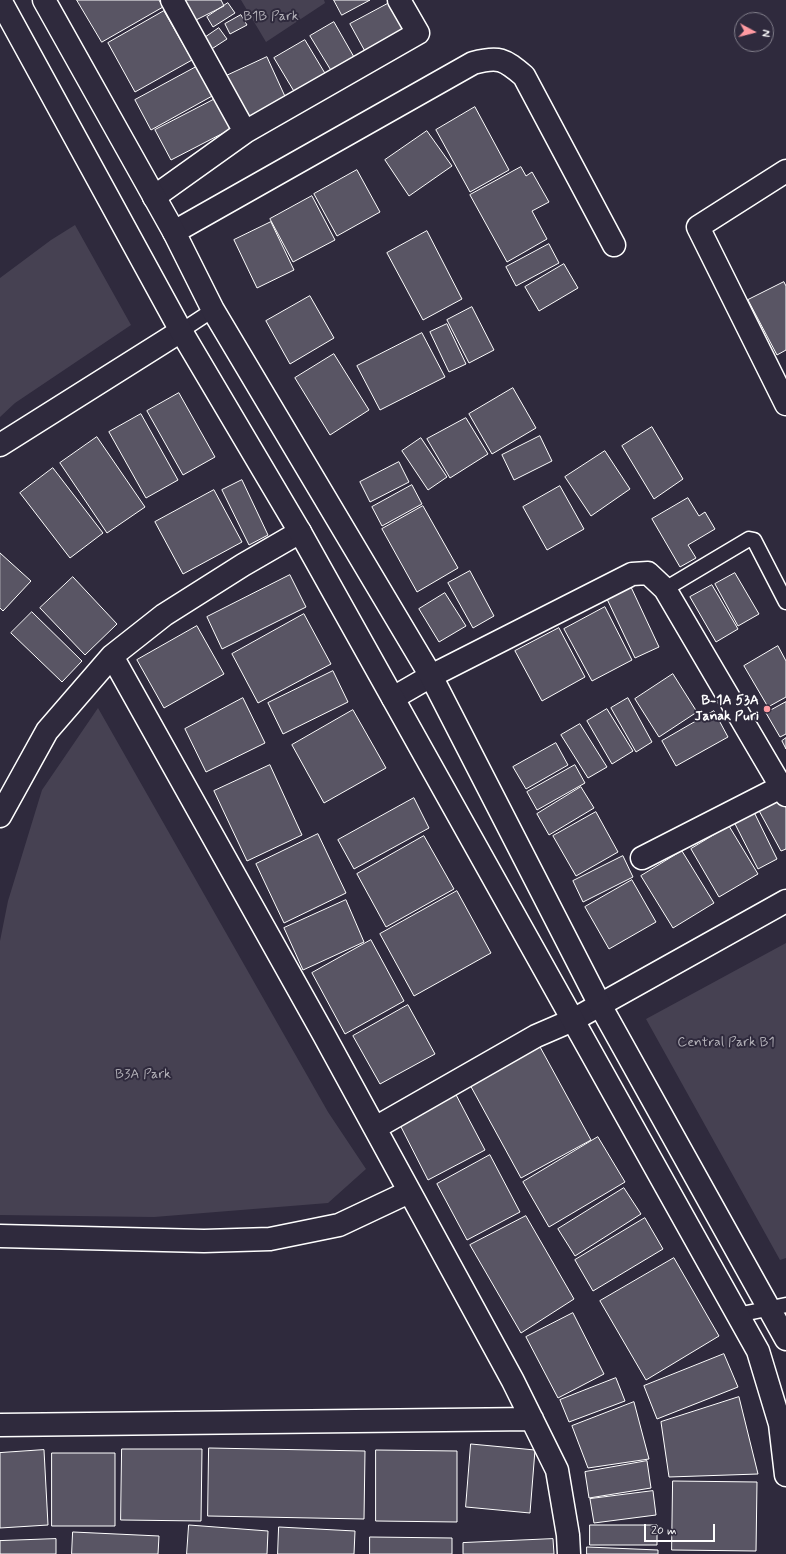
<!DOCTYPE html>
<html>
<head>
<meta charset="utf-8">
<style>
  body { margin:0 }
  #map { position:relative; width:786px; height:1554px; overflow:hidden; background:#2f2a3d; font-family:Mynerve,sans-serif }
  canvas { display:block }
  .north { position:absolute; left:734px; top:12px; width:40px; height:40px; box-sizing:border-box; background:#2f2a3d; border:1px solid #827f8b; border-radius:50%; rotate:97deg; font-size:11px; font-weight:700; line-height:16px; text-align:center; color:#fff }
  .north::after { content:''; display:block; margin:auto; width:14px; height:18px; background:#ff9aa2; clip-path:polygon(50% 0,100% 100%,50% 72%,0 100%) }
  .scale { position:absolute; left:644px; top:1524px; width:71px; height:18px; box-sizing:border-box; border:2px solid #fff; border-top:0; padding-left:5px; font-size:12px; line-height:14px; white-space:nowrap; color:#fff; -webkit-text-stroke:3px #2f2a3d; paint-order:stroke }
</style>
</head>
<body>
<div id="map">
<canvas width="786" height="1554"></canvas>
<div class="north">N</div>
<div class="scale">20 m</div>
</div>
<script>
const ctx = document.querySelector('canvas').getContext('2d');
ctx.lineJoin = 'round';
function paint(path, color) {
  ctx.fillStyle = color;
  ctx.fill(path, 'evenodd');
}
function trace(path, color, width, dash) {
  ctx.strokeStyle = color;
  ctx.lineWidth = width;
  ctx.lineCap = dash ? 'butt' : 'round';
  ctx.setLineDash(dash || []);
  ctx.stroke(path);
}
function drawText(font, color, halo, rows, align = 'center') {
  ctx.font = font + ' Mynerve,sans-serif';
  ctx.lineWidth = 4;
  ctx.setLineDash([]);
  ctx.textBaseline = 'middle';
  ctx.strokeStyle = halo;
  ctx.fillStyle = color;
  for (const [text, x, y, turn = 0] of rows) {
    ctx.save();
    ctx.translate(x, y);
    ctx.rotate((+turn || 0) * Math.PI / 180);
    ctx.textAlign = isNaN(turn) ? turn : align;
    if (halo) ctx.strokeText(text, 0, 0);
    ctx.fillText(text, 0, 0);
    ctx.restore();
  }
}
const green = new Path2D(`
  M241 0H324L325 3 266 42Z
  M75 225 131 325 15 403 0 417V278L51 240Z
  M98 708 328 1112 366 1169 328 1203 154 1217 0 1215V941L8 901 42 790Z
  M786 943V1258L780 1260 646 1019Z`);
const building = new Path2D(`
  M77 0H159L163 7 102 42Z
  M178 0H221L224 6 190 23Z
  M334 0H370L342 15Z
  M393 1 410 32 367 55 350 24Z
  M228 3 235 13 213 27 207 17Z
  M164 11 192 60 135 92 108 43Z
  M241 15 247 25 230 34 225 24Z
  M334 22 358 64 335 77 310 36Z
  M219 28 227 39 207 52 200 41Z
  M305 40 329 80 298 98 274 58Z
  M267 57 288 103 245 122 224 77Z
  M198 66 214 95 151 130 135 100Z
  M215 99 231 129 171 160 155 130Z
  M475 107 509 170 470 192 436 130Z
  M427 131 452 166 409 196 385 160Z
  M521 167 526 176 532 172 549 202 532 211 547 239 507 262 470 195Z
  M357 170 380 212 337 236 314 194Z
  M312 196 335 240 293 262 270 219Z
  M271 222 294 270 257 288 234 240Z
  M427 231 462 299 423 320 387 253Z
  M549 244 559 263 516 286 506 267Z
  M564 264 578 288 539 311 525 287Z
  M784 282 786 286V350L777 355 748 300Z
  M310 296 334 338 290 364 266 321Z
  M472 307 494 350 469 363 447 320Z
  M447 324 466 364 449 372 430 332Z
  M422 333 445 377 380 410 357 366Z
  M334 354 369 410 330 435 295 378Z
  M513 388 536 428 492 454 469 414Z
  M179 393 215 457 183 475 147 411Z
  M141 414 178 480 146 498 109 432Z
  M466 418 488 454 450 478 427 439Z
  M652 427 683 479 654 499 622 446Z
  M540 436 552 461 514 480 502 455Z
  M97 437 145 507 107 533 60 463Z
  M421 438 447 477 428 490 402 451Z
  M605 451 630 489 591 516 565 477Z
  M399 462 409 482 370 502 360 482Z
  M53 468 103 533 70 558 20 493Z
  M242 480 268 535 249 545 222 490Z
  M412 485 422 504 382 526 372 507Z
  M560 486 584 529 547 550 523 507Z
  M214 490 242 542 183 574 155 522Z
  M688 498 699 516 705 512 715 529 688 545 696 558 680 567 652 519Z
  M423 506 458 568 417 592 382 529Z
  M0 553 31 581 3 611 0 608Z
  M470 571 494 616 473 628 448 583Z
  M735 573 759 614 738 626 715 584Z
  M290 575 306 607 222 649 207 617Z
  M73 577 117 624 85 655 40 608Z
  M712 585 738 629 716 642 690 597Z
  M631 587 659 647 635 658 607 599Z
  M445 593 466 626 439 642 419 609Z
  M605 607 632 660 592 681 564 629Z
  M32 612 82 661 62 682 11 633Z
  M304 614 331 664 258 703 232 654Z
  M197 626 224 674 164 708 137 660Z
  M559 628 585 677 542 701 515 651Z
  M778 646 786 661V697L768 707 744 666Z
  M333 671 348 702 283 734 268 703Z
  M673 674 697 712 659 737 635 699Z
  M243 698 265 743 206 772 185 729Z
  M628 698 652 742 636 752 611 708Z
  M786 702V734L780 737 766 713Z
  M607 709 633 751 612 764 587 721Z
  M353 710 386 768 324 803 292 745Z
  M714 711 728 737 676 766 662 741Z
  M580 724 607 767 588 778 561 735Z
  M786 738V749L782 741Z
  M556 743 568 765 526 789 513 767Z
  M270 765 302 835 247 861 214 791Z
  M575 765 585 783 537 810 527 792Z
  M581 787 594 808 549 835 537 814Z
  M780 795 786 807V849L781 851 757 807Z
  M414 798 429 828 354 869 338 840Z
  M753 810 777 859 758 869 733 820Z
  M596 812 618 852 576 876 553 836Z
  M729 826 758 874 719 897 691 849Z
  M318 834 346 893 284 923 256 864Z
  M424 836 454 889 386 927 357 874Z
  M682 851 714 903 673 928 641 876Z
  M623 856 633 877 583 902 573 881Z
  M632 880 656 922 609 949 585 907Z
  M457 891 491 953 414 996 380 934Z
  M346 900 364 942 303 970 284 928Z
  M371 940 404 1001 345 1034 312 973Z
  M408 1005 435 1054 380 1084 353 1036Z
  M539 1045 591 1140 521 1178 469 1083Z
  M453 1089 485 1150 428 1180 397 1119Z
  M598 1137 625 1182 549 1227 523 1182Z
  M490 1155 520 1212 467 1240 437 1184Z
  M624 1188 641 1214 575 1256 558 1229Z
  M526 1216 574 1299 521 1333 470 1245Z
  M645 1218 663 1249 593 1291 575 1260Z
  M674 1258 719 1336 646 1380 600 1301Z
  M573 1313 604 1374 558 1398 526 1337Z
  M724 1354 738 1387 657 1419 644 1386Z
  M616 1378 625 1401 569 1422 560 1400Z
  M739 1397 758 1474 669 1477 661 1422Z
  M634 1402 649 1459 588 1468 572 1426Z
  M471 1444 535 1450 530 1513 466 1507Z
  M209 1448 365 1451 364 1519 208 1516Z
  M122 1449H202L201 1521 121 1520Z
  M44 1450 48 1525 0 1528V1453Z
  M376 1450 457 1451V1522L376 1521Z
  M52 1453H115V1526H52Z
  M647 1461 651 1488 589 1498 585 1472Z
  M673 1481 757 1482 756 1551 672 1550Z
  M653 1491 656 1515 594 1523 590 1499Z
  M189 1525 268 1531 267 1554H187Z
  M590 1525H657V1545H590Z
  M279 1527 355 1531 354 1554H278Z
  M73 1532 159 1536 158 1554H72Z
  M370 1537 452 1538V1554H370Z
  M56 1539V1554H0V1541Z
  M553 1539 554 1554H463V1543Z
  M587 1547 658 1550V1554H587Z`);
const service = new Path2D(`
  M181 331 213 310
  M665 589 749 539 754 540 786 602
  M737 1315 786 1305`);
const minor = new Path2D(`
  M245 132 418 33 399 0
  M786 171 698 227 786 404
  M154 197 245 132 172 0
  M174 232 473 63C499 56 504 59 524 76L614 245
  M0 445 181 331
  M112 656 324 1035 513 1381 557 1470 568 1535 569 1554
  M393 698 431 676 632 574 648 573 665 589 786 795
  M0 816 47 731 112 656 164 615 243 565 300 532
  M642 858 781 787
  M375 1128 536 1036 573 1020 786 901
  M0 1236 204 1241 270 1239 339 1225 409 1192
  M0 1425 532 1419`);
const tertiary = new Path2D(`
  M0 0 181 331 300 532 758 1351 780 1424 786 1475
  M44 0 174 232 213 310 431 676 600 1005 786 1339`);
const markers = [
  [767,709,4,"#ff9aa2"]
];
const parkNames = [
  ["B1B Park",271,17],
  ["Central Park B1",726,1043],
  ["B3A Park",143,1075]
];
const poiNames = [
  ["B-1A 53A",759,701],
  ["Janak Puri",759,717]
];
paint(green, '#464152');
paint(building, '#595564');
trace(building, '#fff', 1);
trace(service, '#fff', 17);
trace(minor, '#fff', 25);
trace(tertiary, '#fff', 25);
trace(service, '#2f2a3d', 14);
trace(minor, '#2f2a3d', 22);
trace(tertiary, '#2f2a3d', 22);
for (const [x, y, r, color] of markers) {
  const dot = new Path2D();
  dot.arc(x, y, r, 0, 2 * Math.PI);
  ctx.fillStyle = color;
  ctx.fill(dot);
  trace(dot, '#2f2a3d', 1.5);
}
drawText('14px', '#b5b3ba', '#2f2a3d', parkNames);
drawText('bold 14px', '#fff', '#2f2a3d', poiNames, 'right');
</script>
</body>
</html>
